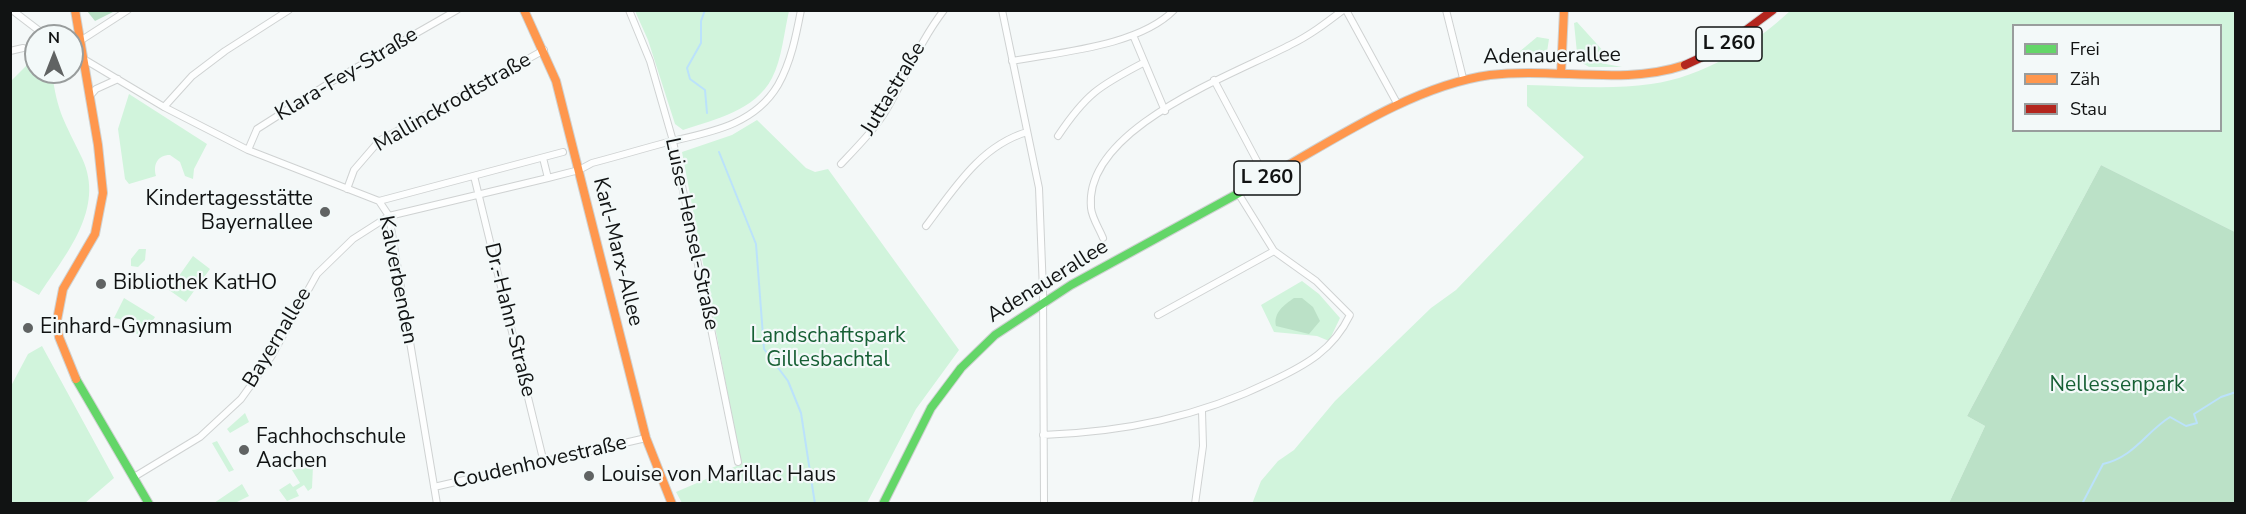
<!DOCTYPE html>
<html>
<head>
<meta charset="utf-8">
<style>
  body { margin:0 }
  #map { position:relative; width:2246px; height:514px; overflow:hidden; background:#f4f8f8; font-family:"Nunito Sans",sans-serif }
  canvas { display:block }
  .frame { position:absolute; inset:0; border:12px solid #111313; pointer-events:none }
  .legend { position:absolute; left:2012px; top:24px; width:210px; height:108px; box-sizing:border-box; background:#f3f9f9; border:2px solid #999d9d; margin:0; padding:8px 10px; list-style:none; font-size:18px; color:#111313 }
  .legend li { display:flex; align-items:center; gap:12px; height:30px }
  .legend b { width:30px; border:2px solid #999d9d }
  .north { position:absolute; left:24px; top:24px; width:60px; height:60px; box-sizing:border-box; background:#f3f9f9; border:2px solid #999d9d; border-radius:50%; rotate:0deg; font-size:16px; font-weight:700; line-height:24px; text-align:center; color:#111313 }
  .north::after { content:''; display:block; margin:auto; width:21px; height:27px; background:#606363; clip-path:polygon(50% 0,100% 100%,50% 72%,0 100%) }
</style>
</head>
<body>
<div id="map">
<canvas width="2246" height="514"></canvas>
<div class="frame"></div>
<ul class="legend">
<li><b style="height:8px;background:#63d668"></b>Frei</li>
<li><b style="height:8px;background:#ff974d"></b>Zäh</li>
<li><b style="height:8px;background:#b3261e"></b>Stau</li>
</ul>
<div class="north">N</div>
</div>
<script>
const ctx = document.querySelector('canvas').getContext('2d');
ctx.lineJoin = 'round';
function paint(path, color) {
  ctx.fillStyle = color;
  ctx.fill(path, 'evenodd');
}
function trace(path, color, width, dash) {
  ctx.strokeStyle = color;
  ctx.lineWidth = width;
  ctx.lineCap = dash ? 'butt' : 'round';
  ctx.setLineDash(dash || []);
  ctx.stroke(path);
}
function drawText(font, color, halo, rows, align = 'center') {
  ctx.font = font + ' "Nunito Sans",sans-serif';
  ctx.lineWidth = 4.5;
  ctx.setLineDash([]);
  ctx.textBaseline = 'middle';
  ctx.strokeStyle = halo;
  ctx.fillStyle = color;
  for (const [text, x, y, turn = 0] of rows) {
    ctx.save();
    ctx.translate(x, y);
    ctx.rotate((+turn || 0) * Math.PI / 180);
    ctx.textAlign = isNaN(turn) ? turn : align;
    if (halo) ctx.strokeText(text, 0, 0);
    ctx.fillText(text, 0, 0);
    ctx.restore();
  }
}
const green = new Path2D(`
  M635 11H789C784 32 782 59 772 78 755 111 715 119 683 130L675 124 648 40Z
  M1790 11H2235V232L2101 165 1967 416 1985 426 1949 503 1252 504 1261 481 1278 461 1294 450 1335 401 1431 308 1456 290 1584 157 1527 106V85C1567 86 1611 90 1651 84 1703 77 1752 46 1790 11ZM2014 26H2220V130H2014Z
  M1577 22 1605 53 1608 59 1577 53 1574 23Z
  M1537 37 1549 39 1547 52 1513 57Z
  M36 56V72H52C57 113 65 122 82 158 106 209 65 255 39 295L10 279 11 81Z
  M1574 58 1622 67H1589Z
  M129 94 207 144 194 169 193 179 185 176 180 162 170 155C157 155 153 165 156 176L129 184 125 179 118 129Z
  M757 120 806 168 815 172 828 169 959 350 916 409 867 503H682L676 492 741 464 682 152 732 135Z
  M139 249H146L145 260 138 267 131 266V259Z
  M193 256 210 269 186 302 169 290Z
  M1302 281 1319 294 1340 318 1329 341 1317 336 1274 332 1261 305Z
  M124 298 155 317 142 337 132 331 137 323 129 319 125 325 120 319 114 318Z
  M42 346 114 478 85 503H11V386L28 354Z
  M245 413 249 422 230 433 227 429Z
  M217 441 234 470 229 472 212 443Z
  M313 466 312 488 308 491 304 485 296 490 299 496 287 501 279 490 290 483 293 487 300 483 292 470Z
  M242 484 249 496 235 503H214Z`);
const forest = new Path2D(`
  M87 11H115L95 21Z
  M2101 165 2235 232V503H1949L1985 426 1967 416Z
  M1294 298H1302L1313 307 1320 321 1309 334 1276 326C1273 313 1284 305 1294 298Z`);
const stream = new Path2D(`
  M705 10 701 21V43L687 68 690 79 705 90 707 113
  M719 152 756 244 764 349 788 381 801 413 815 504
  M2082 504 2103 464C2134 457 2146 432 2170 417L2186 426 2197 423 2194 414 2221 397 2236 392`);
const streetTunnel = new Path2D(`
  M23 48 36 46`);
const street = new Path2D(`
  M12 10 46 36
  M629 10 650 61 673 141 738 462
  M1002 10 1039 188 1043 291 1044 504
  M1346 10 1398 105
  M1446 10 1463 78
  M1133 35 1165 111
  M80 41 128 10
  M10 51 23 48
  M72 52 164 107 248 150 379 201 389 216 437 504
  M1012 61C1060 52 1139 46 1174 10
  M1214 80 1266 178
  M89 97 96 89 118 79
  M164 107 192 76 225 51 289 10
  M1058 136C1086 94 1099 86 1143 63
  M248 150 257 129 331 82 457 10
  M543 158 548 178
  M841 164C858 146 876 128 888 107 907 74 921 40 944 10
  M474 176 544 463
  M347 189 354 170 379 141 544 50
  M379 201 563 152
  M926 226C954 189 980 146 1027 132
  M1103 238C1099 228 1092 218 1091 208 1083 128 1233 75 1290 45 1309 36 1326 23 1343 10
  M1158 315 1274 251
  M1043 435C1124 432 1199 417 1272 381 1306 365 1333 350 1350 315L1316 281 1274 251 1238 193
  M134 477 200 437 241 399 271 357 317 274 353 239 389 216 548 178 579 170 592 163C619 156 645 148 672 141 712 132 755 124 778 85 791 62 796 36 801 10
  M434 487 646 438
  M1195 504 1203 446 1202 411`);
const fast = new Path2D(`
  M76 379 149 504
  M883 504 931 408 961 368 995 335 1071 285 1259 182`);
const slow = new Path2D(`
  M75 10 98 145 103 193 95 234 63 289 57 320 59 337 76 379
  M524 10 556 81 646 438 672 504
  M1561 74 1564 10
  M1259 182C1329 143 1411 86 1490 75 1554 67 1623 86 1685 65`);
const jam = new Path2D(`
  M1685 65 1722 48 1773 10`);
const markers = [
  [325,212,6,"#606363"],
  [101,284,6,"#606363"],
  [28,328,6,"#606363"],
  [244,450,6,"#606363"],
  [589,476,6,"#606363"]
];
const shields = [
  [1729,44,66],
  [1267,178,66]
];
const shieldNames = [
  ["L 260",1729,44],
  ["L 260",1267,178]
];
const streetNames = [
  ["Adenauerallee",1552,57,-1],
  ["Klara-Fey-Straße",347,75,-31],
  ["Juttastraße",894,89,-59],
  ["Mallinckrodtstraße",453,103,-30],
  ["Luise-Hensel-Straße",691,234,78],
  ["Karl-Marx-Allee",617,252,76],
  ["Kalverbenden",397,280,79],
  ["Adenauerallee",1048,282,-32],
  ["Dr.-Hahn-Straße",509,320,76],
  ["Bayernallee",278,338,-59],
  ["Coudenhovestraße",540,463,-13]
];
const poiNames = [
  ["Kindertagesstätte",313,200,"right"],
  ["Bayernallee",313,224,"right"],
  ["Bibliothek KatHO",113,284],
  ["Einhard-Gymnasium",40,328],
  ["Fachhochschule",256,438],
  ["Aachen",256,462],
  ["Louise von Marillac Haus",601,476]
];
const parkNames = [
  ["Landschaftspark",828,337],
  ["Gillesbachtal",828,361],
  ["Nellessenpark",2117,386]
];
paint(green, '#d1f4dc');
paint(forest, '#bbe1c7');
trace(stream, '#bbe2fb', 2);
trace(streetTunnel, '#d2d6d6', 6, [6, 3]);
trace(street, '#cfd2d2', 8);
trace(fast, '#cfd2d2', 10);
trace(slow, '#cfd2d2', 10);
trace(jam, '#cfd2d2', 10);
trace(street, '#fdfefe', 6);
trace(fast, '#63d668', 8);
trace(slow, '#ff974d', 8);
trace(jam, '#b3261e', 8);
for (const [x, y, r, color] of markers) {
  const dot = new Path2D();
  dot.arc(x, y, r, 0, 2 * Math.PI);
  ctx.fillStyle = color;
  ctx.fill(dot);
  trace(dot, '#f3f9f9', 2);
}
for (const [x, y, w] of shields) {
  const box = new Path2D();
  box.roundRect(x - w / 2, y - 17, w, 34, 4.5);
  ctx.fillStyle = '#f3f9f9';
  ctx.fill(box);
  trace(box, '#111313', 1.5);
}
drawText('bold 20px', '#111313', null, shieldNames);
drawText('21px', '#111313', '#f3f9f9', streetNames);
drawText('21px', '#111313', '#f3f9f9', poiNames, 'left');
drawText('21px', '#165f34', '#f3f9f9', parkNames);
</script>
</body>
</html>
